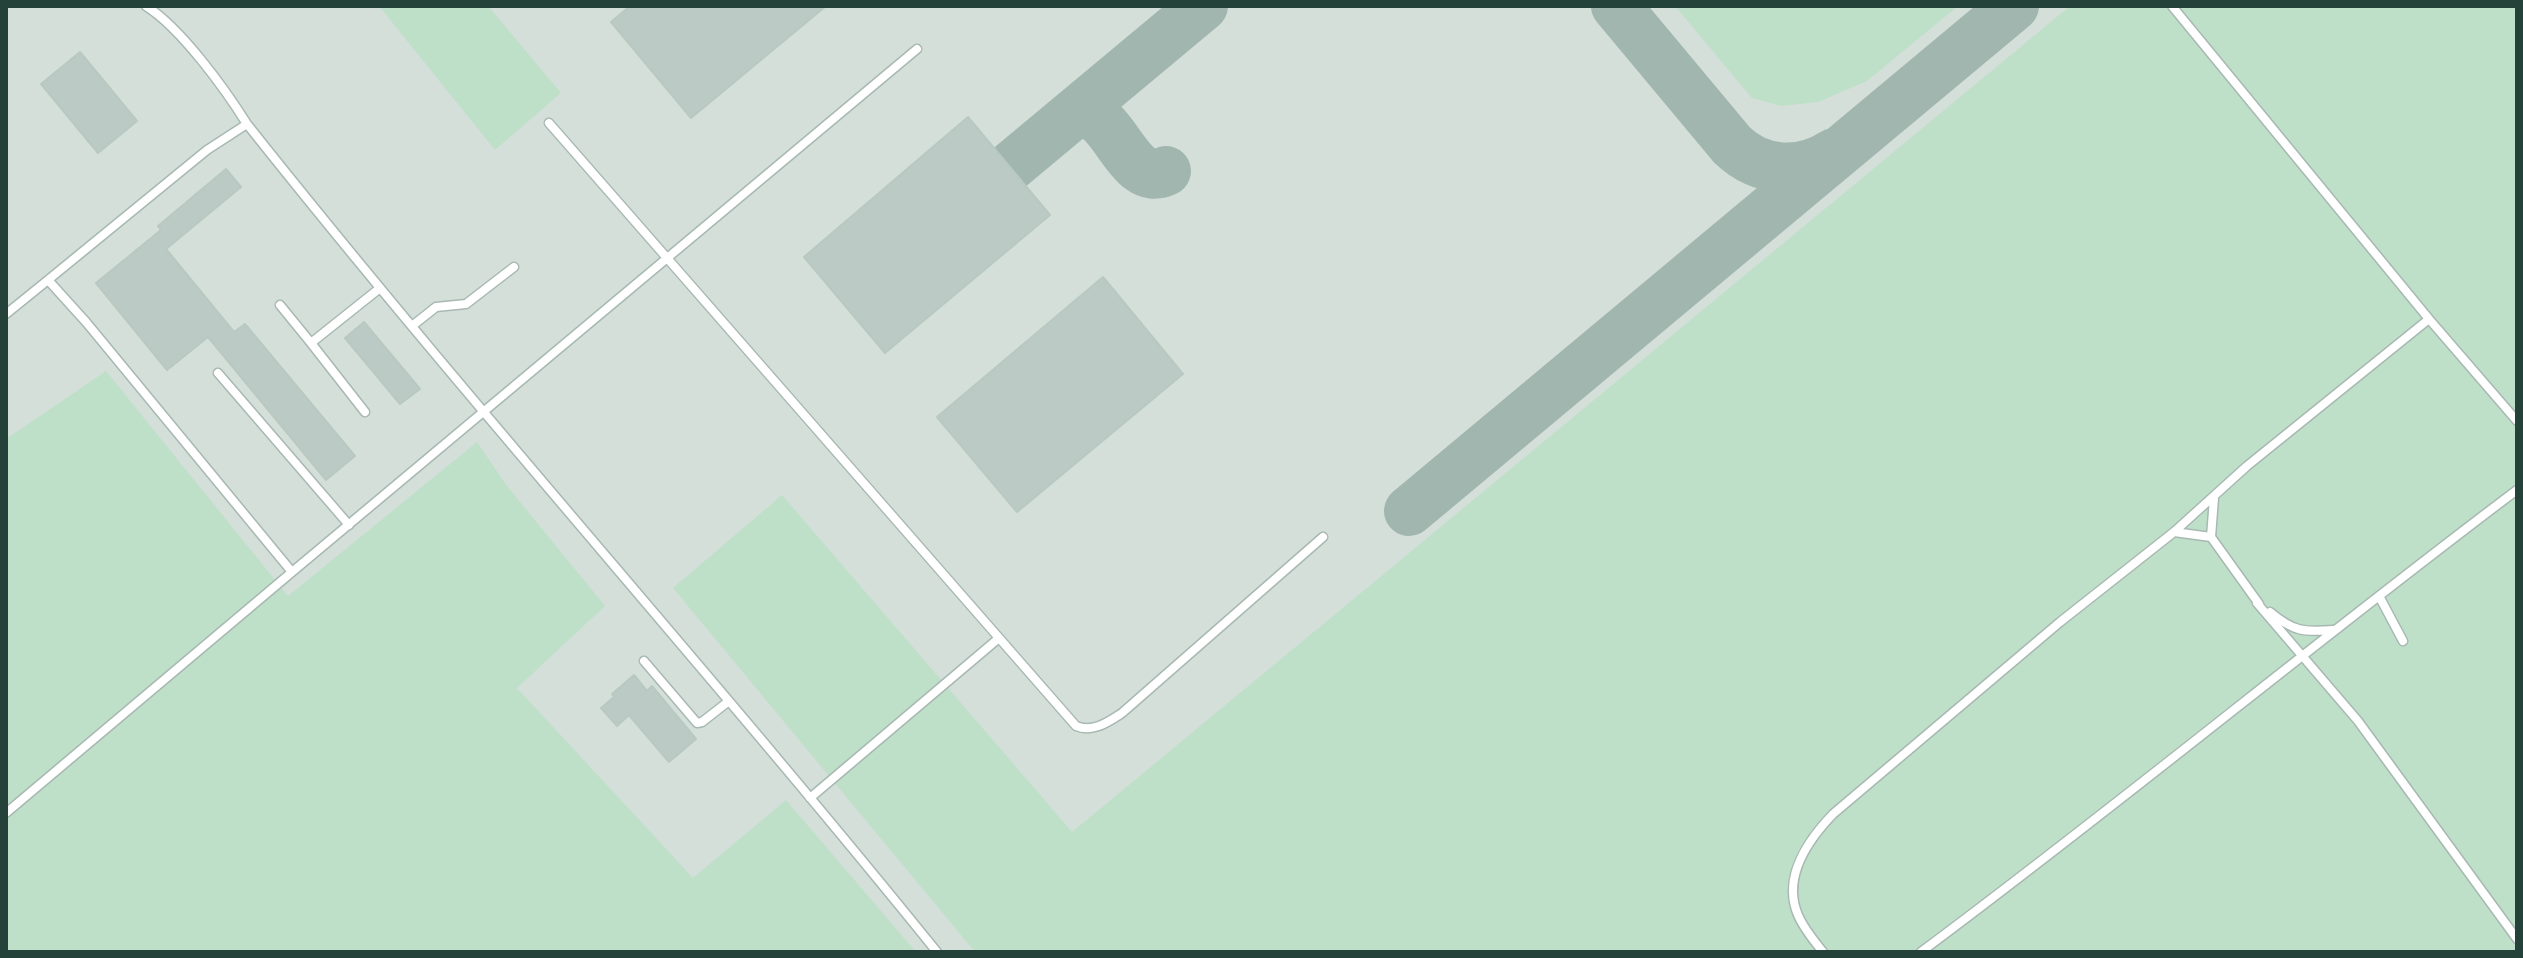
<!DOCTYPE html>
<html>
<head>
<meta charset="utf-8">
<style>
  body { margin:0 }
  #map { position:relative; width:2523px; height:958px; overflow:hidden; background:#e6efeb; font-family:Lato,sans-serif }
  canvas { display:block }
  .frame { position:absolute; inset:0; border:8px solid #24423a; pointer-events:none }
</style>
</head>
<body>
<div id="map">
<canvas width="2523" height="958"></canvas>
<div class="frame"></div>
</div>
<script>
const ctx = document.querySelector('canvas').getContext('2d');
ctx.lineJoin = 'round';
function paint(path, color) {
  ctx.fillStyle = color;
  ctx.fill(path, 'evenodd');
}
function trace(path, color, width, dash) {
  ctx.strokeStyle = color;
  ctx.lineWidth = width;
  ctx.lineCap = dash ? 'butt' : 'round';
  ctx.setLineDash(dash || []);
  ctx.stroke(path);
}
const built = new Path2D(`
  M6 6H2517V952H6Z`);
const green = new Path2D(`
  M379 6H488L561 93 495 150Z
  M1675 6H1958L1867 81 1818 102 1781 106 1752 98Z
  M2070 6H2517V952H975L673 588 782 495 1072 832Z
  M106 371 288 596 477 442 507 486 605 606 517 688 693 878 786 800 916 952H6V439Z`);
const taxiway = new Path2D(`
  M1616 6 1732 145C1761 173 1801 174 1834 153
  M1071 116C1113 95 1124 191 1166 171
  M1010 167 1203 6
  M1409 511 2014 6`);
const building = new Path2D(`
  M630 6H826L691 118 611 22Z
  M80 52 137 121 98 153 41 84Z
  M968 117 1050 215 885 353 804 257Z
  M226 169 241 187 166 249 234 332 245 324 355 456 326 480 208 337 167 370 96 283 161 230 158 226Z
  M1103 277 1183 374 1017 512 937 417Z
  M364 322 420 389 400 404 345 338Z
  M634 675 647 691 652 686 696 739 669 762 629 715 617 726 601 708 614 697 612 694Z`);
const lane = new Path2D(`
  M146 6C181 28 225 89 247 124
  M2172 6 2429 319 2517 421
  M549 123 1076 726C1093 733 1108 722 1122 713L1323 537
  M48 280 207 150 247 124C470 405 711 672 937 952
  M280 305 311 343
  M6 314 48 280 86 322 292 572 917 49
  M412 326 436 307 466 304 514 267
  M218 373 349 525
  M365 412 311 343 380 288
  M2214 498 2211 537 2259 604
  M2174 532 2211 537
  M2379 596 2403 641
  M2257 603 2358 721 2517 939
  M2270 612C2294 632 2303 632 2333 630
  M644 661 697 723 702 722 729 701
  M810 798 999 638
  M6 813 292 572
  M1823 952C1814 941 1804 929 1798 915 1782 878 1808 840 1833 814L2060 622 2174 532 2247 466 2429 319
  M1921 952C2123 802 2316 641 2517 490`);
paint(built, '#d4dfda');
paint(green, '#bfe0c8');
trace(taxiway, '#a2b6b0', 50);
paint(building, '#bbcac4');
trace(building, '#b8c9c2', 2);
trace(lane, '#a8b8b2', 11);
trace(lane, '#fff', 8);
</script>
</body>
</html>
